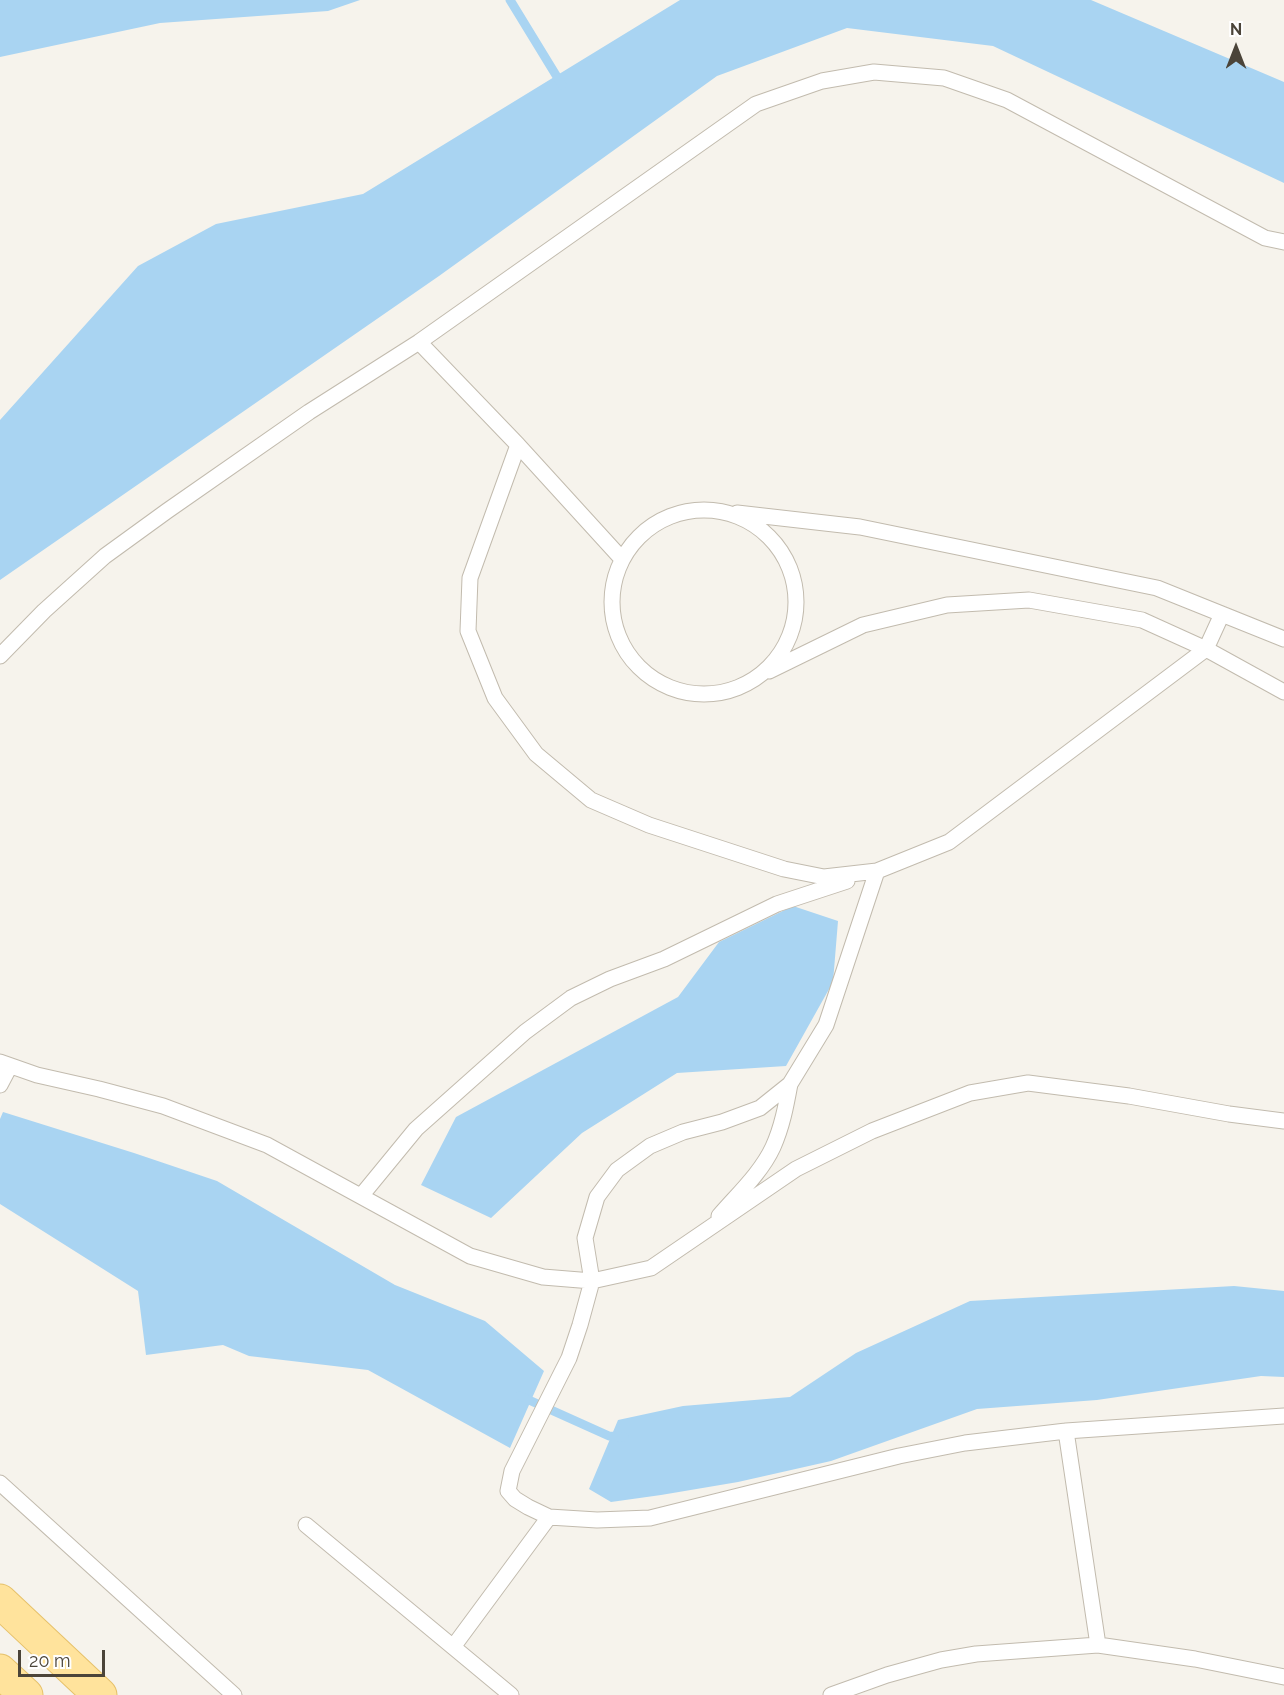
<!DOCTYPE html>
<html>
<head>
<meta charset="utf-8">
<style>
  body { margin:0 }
  #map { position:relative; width:1284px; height:1695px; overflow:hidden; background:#f6f3ec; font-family:Raleway,sans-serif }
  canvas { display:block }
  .north { position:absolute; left:1206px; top:18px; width:60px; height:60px; -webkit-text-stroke:4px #fff; paint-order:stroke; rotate:0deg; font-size:16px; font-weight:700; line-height:24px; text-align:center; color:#4b4439 }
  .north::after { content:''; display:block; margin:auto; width:21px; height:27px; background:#4b4439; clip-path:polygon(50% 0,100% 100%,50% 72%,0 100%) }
  .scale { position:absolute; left:18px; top:1650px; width:87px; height:27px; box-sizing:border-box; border:3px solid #4b4439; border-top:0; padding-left:8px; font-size:18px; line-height:21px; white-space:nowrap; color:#4b4439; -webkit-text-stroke:4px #fff; paint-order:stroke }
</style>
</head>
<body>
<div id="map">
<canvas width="1284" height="1695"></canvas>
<div class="north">N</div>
<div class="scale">20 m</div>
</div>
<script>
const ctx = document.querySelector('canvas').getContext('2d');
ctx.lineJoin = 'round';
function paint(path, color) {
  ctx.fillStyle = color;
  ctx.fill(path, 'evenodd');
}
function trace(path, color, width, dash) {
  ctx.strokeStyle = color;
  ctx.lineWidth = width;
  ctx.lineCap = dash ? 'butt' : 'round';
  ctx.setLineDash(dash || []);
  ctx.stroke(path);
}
const water = new Path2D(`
  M0 0H360L328 11 160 23 0 57Z
  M680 0H1091L1284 82V183L993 46 847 28 717 76 439 276 0 580V420L138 266 216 224 363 194Z
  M793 906 838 921 833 982 786 1066 677 1073 582 1133 491 1218 421 1185 456 1117 678 997 719 942Z
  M3 1112 134 1153 217 1181 395 1285 485 1321 544 1371 510 1448 368 1370 249 1356 223 1345 146 1355 138 1291 0 1204V1119Z
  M1234 1286 1284 1291V1377L1261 1376 1097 1400 977 1409 831 1461 738 1482 661 1495 611 1502 589 1489 618 1420 683 1406 790 1397 856 1353 970 1301Z`);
const stream = new Path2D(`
  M510 0 562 85
  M520 1396 609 1436 624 1437`);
const service = new Path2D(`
  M419 342 518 445 621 558
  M518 445 470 578 468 631 495 698 536 754 591 800 649 825 784 869 824 877 877 871 949 842 1206 649 1222 614
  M612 602a92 92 0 1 1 184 0a92 92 0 1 1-184 0Z
  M737 513 860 527 1157 588 1284 639
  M0 656 44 611 105 556 167 511 309 412 419 342 756 104 822 81 874 72 944 78 1007 100 1265 238 1284 242
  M769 671 863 625 947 605 1029 600 1142 620 1206 649 1284 692
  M877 871 826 1025 790 1084 760 1108 722 1122 683 1132 650 1146 617 1170 597 1197 585 1238 592 1281 580 1325 569 1358 512 1471 508 1491 515 1499 528 1507 549 1517 597 1520 650 1518 899 1456 965 1443 1066 1431 1284 1416
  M0 1062 37 1075 99 1089 163 1106 267 1145 470 1256 543 1277 592 1281 651 1268 796 1169 872 1131 970 1093 1028 1083 1129 1096 1229 1114 1284 1121
  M0 1085 10 1066
  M361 1196 416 1129 525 1032 571 998 610 979 664 959 777 904 847 881
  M719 1216C737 1195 761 1173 773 1147 782 1127 786 1106 790 1084
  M1066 1431 1098 1645
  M0 1483 234 1695
  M306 1525 511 1695
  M453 1647 549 1517
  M831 1695 887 1675 941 1660 976 1654 1098 1645 1195 1659 1284 1677`);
const primary = new Path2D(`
  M0 1601 100 1695
  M0 1671 26 1695`);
paint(water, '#a9d4f2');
trace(stream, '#a9d4f2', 9);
trace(service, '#c2bbae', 17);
trace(primary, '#e6c16a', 35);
trace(service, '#fff', 15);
trace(primary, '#ffe39c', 33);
</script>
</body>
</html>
